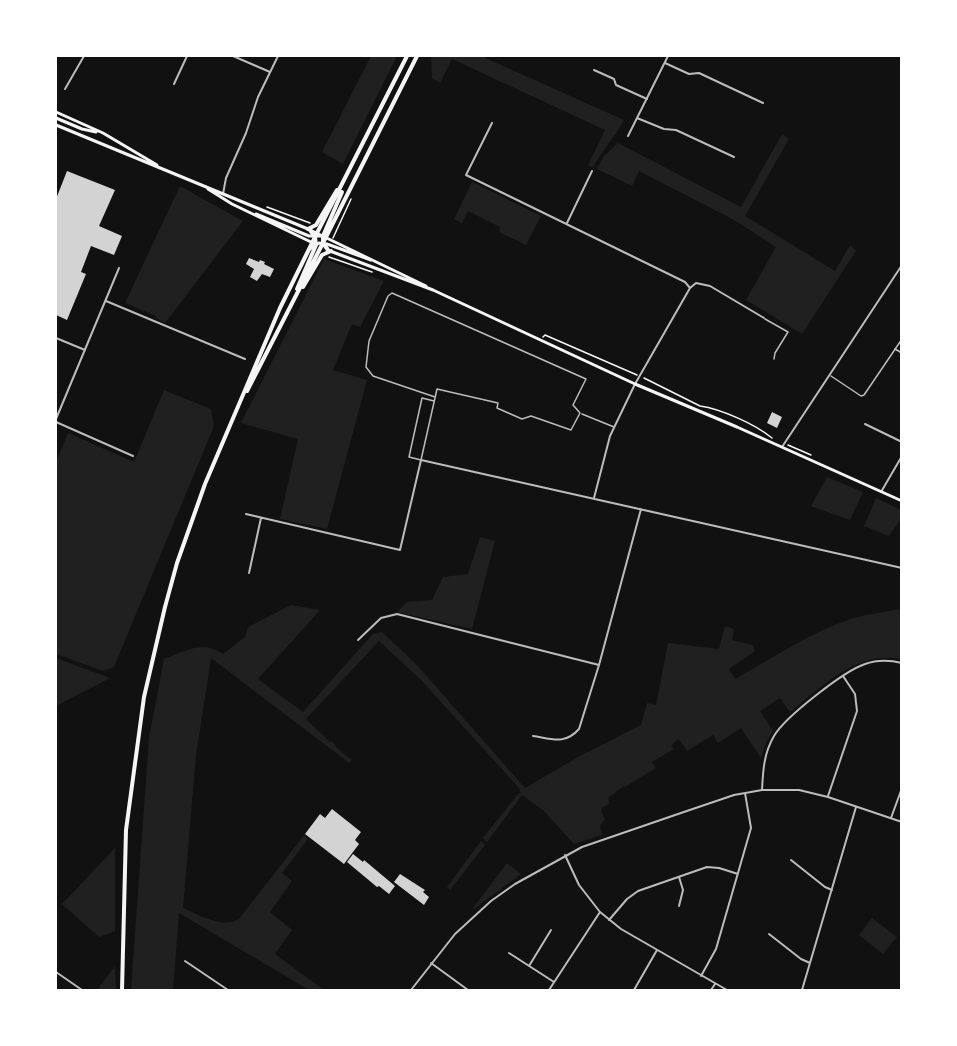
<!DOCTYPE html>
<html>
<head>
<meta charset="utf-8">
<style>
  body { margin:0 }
  #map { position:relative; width:957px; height:1046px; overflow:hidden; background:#111; font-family:Figtree,sans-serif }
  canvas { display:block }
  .frame { position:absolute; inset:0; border:57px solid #fff; pointer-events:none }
</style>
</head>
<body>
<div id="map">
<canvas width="957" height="1046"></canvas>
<div class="frame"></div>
</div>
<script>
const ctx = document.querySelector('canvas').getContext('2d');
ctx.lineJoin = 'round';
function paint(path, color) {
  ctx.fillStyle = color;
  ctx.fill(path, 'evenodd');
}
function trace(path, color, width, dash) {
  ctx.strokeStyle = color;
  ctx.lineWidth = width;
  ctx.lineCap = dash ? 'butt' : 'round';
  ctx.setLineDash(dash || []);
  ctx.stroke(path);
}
const green = new Path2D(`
  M371 56H397L343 164 322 152Z
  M431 56H481L624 120C615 137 602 150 593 167L588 165 605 130 452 59 440 83 432 78Z
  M782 134 789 139 745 216 835 271 850 245 856 251 802 334 746 300 776 247 734 220 639 171 632 186 597 169 604 156 618 143 741 207Z
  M472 182 541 216 526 245 499 232 500 227 468 211 462 223 454 219Z
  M180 186 243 221 165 323 156 318V316L125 303Z
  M324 259 384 281 360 327 352 324 333 370 367 380 327 529 280 519 298 439 241 423Z
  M164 390 211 409 214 426 114 667 103 671 56 654V462L68 433 134 462Z
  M827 477 863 492 850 520 811 506Z
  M876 498 901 510V519L889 536 864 526Z
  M480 537 495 541 472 629 397 612 407 602 432 600 443 577 468 574Z
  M291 605 320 610 258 679 303 712 373 634 382 632 417 665 525 788 580 756 641 725 647 703 656 705 668 643 719 649 725 626 734 629 732 640 753 645 755 651 729 669 735 679C773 658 809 633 851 619 867 614 885 612 901 609V659C856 651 823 686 790 712L780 698 760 711 773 731 766 743 761 758 741 728 718 743 713 735 687 751 679 739 671 745 674 749 652 762 656 768 625 787 624 786 608 798 609 804 602 808 601 811 605 819 600 826 602 835 574 844 544 811 522 795 487 842 483 838 519 793 521 794 519 788 421 680 379 641 306 719 330 742 332 741 338 749 352 760 349 763 211 658 196 755 183 908C199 915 223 929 239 919L304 835 308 839 282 873 292 881 270 912 292 930 275 954 324 990H309L179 913 173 990H131L149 738 164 659C186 651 202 640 223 654L245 637 248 627Z
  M56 658 110 678 56 706Z
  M481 841 485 845 450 890 447 887Z
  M115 848V931L99 937 62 904Z
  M507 863 521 874 474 909 473 908Z
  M872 918 897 937 883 954 859 935Z
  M115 966 116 990H97Z`);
const building = new Path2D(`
  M67 171 115 190 99 226 122 236 114 255 91 246 81 272 86 274 67 320 56 315V199Z
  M249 258 259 262 260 260 265 262 264 264 274 269 270 277 262 274 257 281 250 277 254 269 246 264Z
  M772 412 782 417 777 428 767 423Z
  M332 809 361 832 355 840 359 844 344 864 305 834 320 814 325 818Z
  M353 854 363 862 364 860 395 886 389 894 379 886 377 887 347 862Z
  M400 874 425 890 423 892 429 897 424 905 394 882Z`);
const path = new Path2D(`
  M267 207 310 223
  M333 238 351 199
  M329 257 372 272
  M543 337 545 335 637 375
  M644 378 700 406C721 409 755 424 772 438
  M788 445 811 455`);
const service = new Path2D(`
  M765 319 788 332 775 353 774 359
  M831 376 861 396 864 395 902 339
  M434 401 422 398 409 457 421 460 437 389 498 403 497 408 522 419 531 416 571 430 580 413 573 405 586 379 392 293 388 296 369 341 366 367 373 376 435 397
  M582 414 614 427`);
const minor = new Path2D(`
  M233 56 270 72
  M665 63 689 74 699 73 763 103
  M594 70 614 79 616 85 647 99
  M174 84 187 56
  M65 89 84 56
  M637 118 664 129 676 130 734 157
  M492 123 466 175 685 282 690 288 635 384 610 436 594 498
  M628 136 668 56
  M223 194 226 178 246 133 258 97 278 56
  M567 223 592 171
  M690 288 696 283 710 286 764 318
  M106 301 245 359
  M56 338 85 350
  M895 349 902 353
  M56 419 119 268
  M56 422 133 456
  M865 424 902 442
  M782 447 902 265
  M881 492 902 456
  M246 514 400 550 421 460 902 568
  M249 573 261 518
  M358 640 381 618 397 614 599 665
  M533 736C552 739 565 745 579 729L599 665 641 509
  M762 790C763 770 764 753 774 736 785 717 844 671 865 664 876 660 890 660 902 663
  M828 796 857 711 855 694 843 676
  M891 818 902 788
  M565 855 579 885 600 912 621 929 727 990
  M791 860 825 887 832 890
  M679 877 683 890 679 906
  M609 920 627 899 638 891 707 867 719 868 738 874
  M769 934 801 959 810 963
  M509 953 554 982
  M185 961 228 990
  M431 963 468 990
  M529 966 551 930
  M56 972 82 990
  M701 976 716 949 751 828 745 793
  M411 990 455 934 491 901 515 884 582 847 678 814 734 795 762 790H799L828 797 902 822
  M549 990 600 912
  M634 990 657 950
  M711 990 715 984
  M802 990 856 807`);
const secondary = new Path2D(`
  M56 112 103 133 157 165
  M56 118 82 129 96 132
  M56 125 308 229 426 286
  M208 189 232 204 313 243
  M256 214 309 236H323
  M310 249 319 243 327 244 371 260
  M330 251 433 290 635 384 737 427 902 501`);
const primary = new Path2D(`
  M308 229 316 225 337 190
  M317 233 407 56
  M326 237 417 56
  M328 250 323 243V236L342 192`);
const trunk = new Path2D(`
  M303 287 322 255 331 251
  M297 289 316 245 315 237 310 230
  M247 391 326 237
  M122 990 126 830 144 697 165 607 177 563 205 484 280 308 317 233`);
paint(green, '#202020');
paint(building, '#d3d3d3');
trace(path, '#f5f5f5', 1.5);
trace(service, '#bcbcbc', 1.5);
trace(minor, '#bcbcbc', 2);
trace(secondary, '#f5f5f5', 3);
trace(primary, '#f5f5f5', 4);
trace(trunk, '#f5f5f5', 4);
</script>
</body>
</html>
